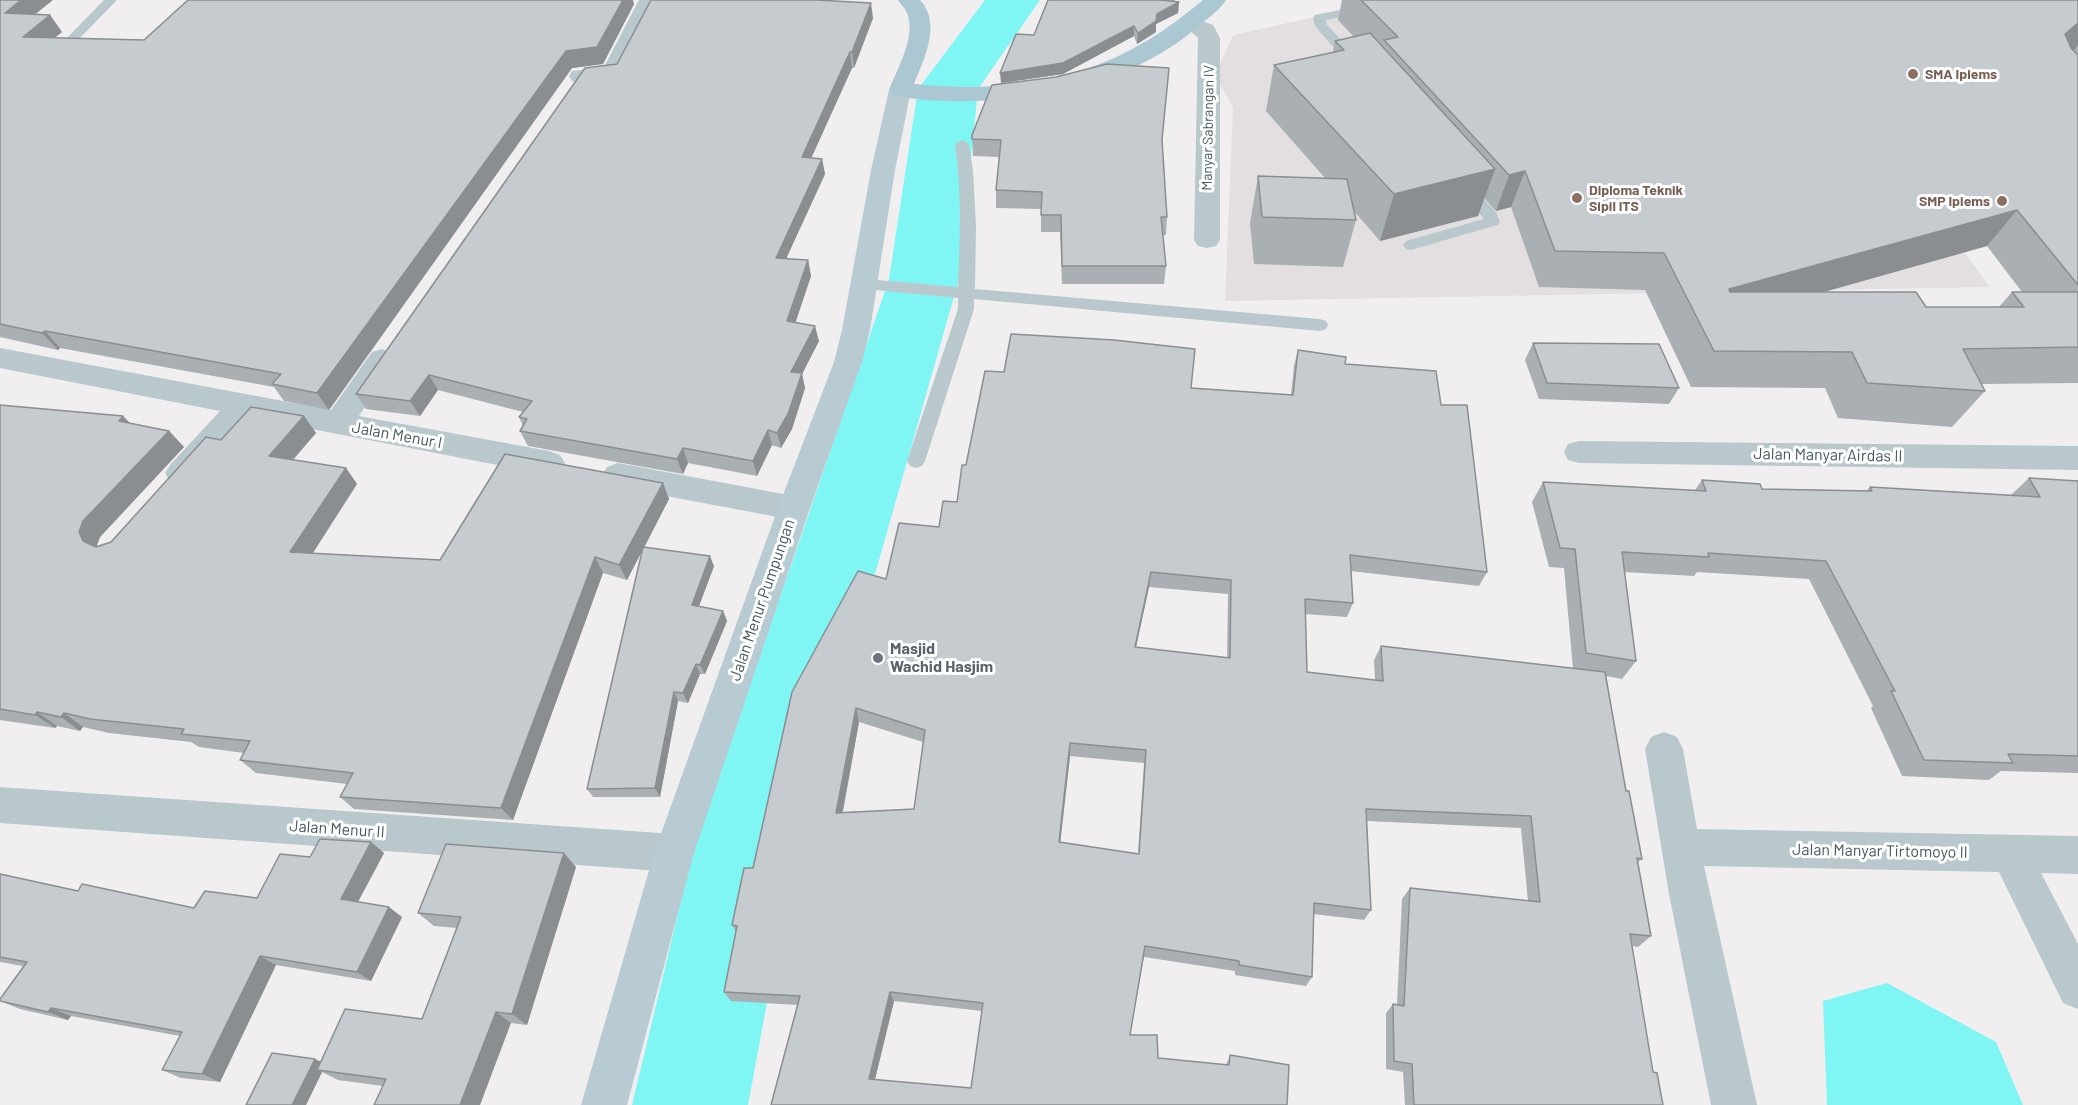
<!DOCTYPE html>
<html>
<head>
<meta charset="utf-8">
<style>
  body { margin:0 }
  canvas { display:block; background:#f1eeef }
</style>
</head>
<body>
<canvas width="2078" height="1105"></canvas>
<script>
const ctx = document.querySelector('canvas').getContext('2d');
ctx.lineJoin = 'round';
function paint(path, color) {
  ctx.fillStyle = color;
  ctx.fill(path, 'evenodd');
}
function trace(path, color, width, dash) {
  ctx.strokeStyle = color;
  ctx.lineWidth = width;
  ctx.lineCap = dash ? 'butt' : 'round';
  ctx.setLineDash(dash || []);
  ctx.stroke(path);
}
function drawText(font, color, halo, rows, align = 'center') {
  ctx.font = font + ' Barlow,sans-serif';
  ctx.lineWidth = 6;
  ctx.setLineDash([]);
  ctx.textBaseline = 'middle';
  ctx.strokeStyle = halo;
  ctx.fillStyle = color;
  for (const [text, x, y, turn = 0] of rows) {
    ctx.save();
    ctx.translate(x, y);
    ctx.rotate((+turn || 0) * Math.PI / 180);
    ctx.textAlign = isNaN(turn) ? turn : align;
    if (halo) ctx.strokeText(text, 0, 0);
    ctx.fillText(text, 0, 0);
    ctx.restore();
  }
}
const education = new Path2D(`
  M1393 0H1778L1990 287 1225 301 1233 108 1215 75 1233 35Z`);
const water = new Path2D(`
  M986 0H1039L982 80 939 73Z
  M1887 983 1996 1042 2023 1105H1827L1823 1001Z`);
const river = new Path2D(`
  M985 0H1040L978 89 959 279 879 560 802 814 748 1105H632L702 814 793 560 889 279 918 89Z`);
const lane = new Path2D(`
  M104 0H117L77 41V45L90 46 92 49 85 53 68 52 64 46 65 40Z
  M1390 0H1414L1408 4 1326 20 1327 25 1358 58 1360 61 1358 64H1348L1315 26 1313 18 1315 15Z
  M962 140 969 144 973 171 976 226 975 289 1320 319 1326 321 1328 325 1326 329 1320 331 974 299V309L925 461 922 466 916 468 910 466 907 461 958 309V298L865 289 859 288 857 284 859 280 865 279 958 287C960 239 962 192 955 144Z
  M1464 182 1469 183 1496 212 1500 222 1497 225 1411 250 1406 249 1403 245 1406 241 1484 219 1457 186Z`);
const street = new Path2D(`
  M639 0H659L620 78 580 83 572 81 569 76 572 71 604 67Z
  M1192 17 1213 25 1220 38V240L1216 246 1207 248 1198 246 1194 240 1198 38 1181 23 1184 18Z
  M0 348 331 410 372 352 382 349 392 352 396 359 359 416 549 451 560 455 565 463 560 471 549 475 250 417 192 481 181 485 170 481 165 473 170 465 220 411 0 368Z
  M1579 441 2078 446V470L1579 463 1568 460 1564 452 1568 444Z
  M618 463 794 496 805 499 810 508 805 517 794 520 618 487 607 483 602 475 607 467Z
  M1664 732 1677 737 1683 749 1697 829 2078 836V874L2041 873 2078 944V1009L2063 1003 1999 872 1704 866 1757 1105H1711L1669 894 1645 749 1651 737Z
  M0 787 674 834 688 840 694 853 688 866 674 872 0 823Z`);
const secondary = new Path2D(`
  M900 83 908 85 911 90 895 170 870 330 862 362 810 508 694 853 627 1105H581L654 853 778 508 834 362 842 330 871 170 889 90 892 85Z`);
const primary = new Path2D(`
  M898 0H920C942 24 924 59 914 84 1029 95 1114 76 1203 0H1226C1220 10 1209 17 1200 25 1135 82 1044 102 960 101 938 101 914 100 892 95L889 90C897 69 918 34 906 11 904 7 900 4 898 0Z`);
const wall = new Path2D(`
  M0 0 35 14 50 15 62 32 54 38 144 40 634 4 603 64 572 68 329 410 284 401 274 387 60 348 58 350 0 337Z
  M1048 0H1175V2H1179L1178 13 1156 24V32L1137 44 1134 36 1063 74 1001 83 1034 35Z
  M1342 0H2078V383L1981 384 1985 391 1952 427 1838 418 1825 388 1691 387 1645 290 1539 287 1511 207 1496 211 1484 198 1478 216 1380 241 1354 211 1356 220 1343 267 1254 264 1250 223 1258 176 1325 178 1266 111 1274 65 1333 52 1335 41 1354 37 1338 20ZM1987 246 2022 292H2012L1999 307H1926L1823 292Z
  M873 18 854 68H852L811 158 822 159 825 174 786 259 808 260 811 276 795 322 819 341 802 374 805 388 792 429 781 448 772 445 757 476 688 463 683 474 528 446 520 431 523 426 519 417 523 412 438 390 420 416 366 409 356 394 617 64Z
  M972 135 1162 140 1167 217 1166 235H1163L1166 266 1164 284H1062L1060 232H1041V209L996 208V190L999 157 973 156Z
  M1533 343 1679 388 1669 404 1539 399 1525 360Z
  M1298 350 1345 364 1441 405 1487 572 1479 586 1351 571 1353 603 1347 617 1305 614 1307 672 1375 680 1374 660 1381 646 1573 669 1564 568 1549 567 1532 502 1543 482 1695 490 1702 480 1762 489 1866 491 1870 487 2011 495 2029 478 2078 481V773L2001 771 1989 780 1902 776 1871 708 1873 706 1809 579 1697 572 1694 576 1624 572 1636 661 1622 679 1606 676 1626 791 1642 859 1637 863 1651 936 1638 947 1632 946 1653 1072 1663 1105H1405L1403 1072 1386 1069V1013L1393 1004 1397 1005 1402 899 1410 888 1528 901 1521 828 1367 821 1371 910 1364 920 1313 914 1312 977 1306 986 1235 975V971L1144 957 1130 1035 1158 1058 1226 1065 1230 1055 1289 1065 771 1105 798 1005 731 1001 724 992 736 932 732 925 753 868 886 579 939 527 957 502 966 465 1191 388 1291 395 1294 366ZM1149 587 1228 594 1227 658 1136 647ZM859 722 923 742 914 809 843 812ZM1070 756 1144 763 1138 854 1060 842ZM894 1001 982 1011 971 1088 875 1080Z
  M0 405 123 416 130 423 169 431 184 447 100 537 96 546 111 542 221 440 304 416 316 433 293 460 346 468 357 484 313 553 440 560 663 483 669 499 644 548 714 566 699 606 723 611 727 621 705 674H700L688 703 678 701 660 797H593L587 789 642 551 627 580 603 573 513 820 354 809 340 797 347 784 256 773 240 760 244 753 199 747 191 742 109 733 83 727 80 731 57 726 55 728 0 720Z
  M371 842 384 853 358 902 402 917 371 981 276 965 220 1082 181 1078 162 1070 180 1036 71 1016 68 1020 20 1009 0 1001 23 966 0 962V874L78 891 194 908 257 898 310 857Z
  M576 867 527 1025 511 1023 383 1086 338 1080 322 1072 306 1105 321 1062 422 1019 457 928 434 926 418 913Z`);
const shadedWall = new Path2D(`
  M21 0H53L17 29 5 13Z
  M623 0H633L634 4 603 64 572 68 329 410 317 393 566 51Z
  M1179 2 1178 13 1156 24V32L1137 44 1138 33 1157 14Z
  M871 3 873 18 854 68 852 52Z
  M50 15 62 32 35 54 23 37Z
  M2078 23V45L2071 54 2065 34Z
  M1134 26V36L1063 74 1001 83 1000 73Z
  M850 52 852 68 805 172 802 157Z
  M822 159 825 174 779 274 776 258Z
  M1495 169 1478 216 1380 241 1394 194Z
  M1525 171 1511 207 1496 211 1509 175Z
  M2017 210 1987 246 1707 325 1729 289Z
  M808 260 811 276 791 336 787 321Z
  M815 326 819 341 802 374 805 388 792 429 781 448 777 433 791 372Z
  M45 331 60 348 58 350 42 333Z
  M429 375 438 390 420 416 410 401Z
  M123 416 139 433 119 421Z
  M304 416 316 433 282 472 269 456Z
  M768 430 772 445 757 476 753 461Z
  M169 431 184 447 100 537 96 548 83 541 79 532 83 521Z
  M683 448 688 463 683 474 677 459Z
  M346 468 357 484 303 568 290 552Z
  M663 483 669 499 627 580 619 565Z
  M710 556 714 566 696 614 692 605Z
  M595 557 603 573 513 820 501 808Z
  M1151 572 1149 587 1133 661 1135 647Z
  M723 611 727 621 705 674 700 665Z
  M696 664 700 674 688 703 683 693Z
  M674 692 678 701 660 797 655 788Z
  M856 708 859 722 840 825 836 813Z
  M37 712 57 726 55 728 35 715Z
  M64 713 83 727 80 731 61 717Z
  M1070 743V756L1059 854V842Z
  M371 842 384 853 354 909 341 899Z
  M564 853 576 867 527 1025 512 1014Z
  M389 907 402 917 371 981 357 972Z
  M260 956 276 965 220 1082 202 1074Z
  M890 992 894 1001 873 1087 869 1079Z
  M51 1008 71 1016 68 1020 48 1012Z
  M496 1012 511 1023 480 1105H460Z
  M315 1059 326 1064 317 1070 322 1072 306 1105H292Z`);
const building = new Path2D(`
  M0 0H21L5 13 50 15 23 37 144 40 188 0H623L597 47 566 51 317 393 272 384 281 374 45 331 42 333 0 324Z
  M651 0H817L871 3 852 52H850L802 157 822 159 776 258 808 260 787 321 815 326 791 372 802 373 788 414 777 433 768 430 753 461 683 448 677 459 520 431 527 419 519 417 532 401 429 375 410 401 356 394 585 68 617 64Z
  M1048 0H1160L1179 2 1157 14 1156 21 1138 33 1134 26 1063 63 1000 73 1016 34 1034 35Z
  M1361 0H2078V23L2065 34 2071 48 2078 55V285L2017 210 1729 289 1730 292H1916L1926 307H2024L2012 292H2078V347L1963 349 1985 391 1867 383 1852 352 1714 351 1664 253 1555 251 1525 171 1509 175 1384 40 1398 37Z
  M1370 33 1495 169 1394 194 1274 65 1344 50 1335 41Z
  M1107 64 1169 68 1162 140 1167 217H1161L1166 266H1062L1061 215H1041L1042 192 996 190 1001 140 972 139V135L992 85 1056 77Z
  M1258 176 1347 179 1356 220 1262 217Z
  M1011 334 1114 340 1195 349 1191 388 1293 395 1298 350 1346 357 1345 364 1436 371 1441 405H1467L1487 572 1350 555 1353 603 1305 599 1307 672 1383 681 1381 646 1605 672 1626 791H1629L1642 859 1637 858 1651 936 1630 934 1653 1072 1657 1073 1663 1105H1414L1412 1064 1394 1061 1393 1004 1404 1006 1410 888 1540 902 1531 816 1366 809 1371 910 1314 903 1312 977 1239 965V961L1145 946 1130 1035H1157L1158 1058 1229 1065 1230 1055 1289 1065 1287 1105H771L800 996 724 992 737 926 732 925 744 868H753L792 692 858 571 886 579 899 523 939 527 943 501 957 502 962 465H966L985 371 1004 372ZM1151 572 1231 580 1230 658 1135 647ZM856 708 925 730 914 809 836 813ZM1070 743 1146 750 1139 854 1059 842ZM890 992 983 1003 971 1088 869 1079Z
  M1533 343 1659 344 1679 388 1547 383Z
  M0 405 123 416 119 421 169 431 83 521 79 532 83 541 96 547 111 542 206 437 221 440 251 407 304 416 269 456 346 468 290 552 440 560 505 454 663 483 619 565 595 557 501 808 340 797 353 773 240 760 250 741 181 734 184 729 90 719 64 713 61 717 37 712 35 715 0 709Z
  M2029 478 2078 481V756L2008 754 2013 763 1924 760 1891 691H1895L1826 561 1708 553 1709 557 1622 552 1636 661 1586 653 1575 549 1560 548 1543 482 1706 491 1702 480 1760 484 1762 489 1872 491 1870 487 2040 497Z
  M643 547 710 556 692 605 723 611 700 665 696 664 683 693 674 692 655 788 587 789Z
  M320 839 371 842 341 899 389 907 357 972 260 956 202 1074 162 1070 182 1032 51 1008 48 1012 0 1001V999L27 962 0 957V874L78 891 82 884 194 908 205 891 257 898 280 854 310 857Z
  M446 844 564 853 512 1014 496 1012 460 1105H374L386 1079 317 1070 345 1009 422 1019 461 917 418 913Z
  M272 1053 315 1059 292 1105H246Z`);
const markers = [
  [1913,74,6,"#8d6e63"],
  [1577,198,6,"#8d6e63"],
  [2002,201,6,"#8d6e63"],
  [878,658,6,"#6b7280"]
];
const farEducationnames = [
  ["SMA Ipiems",1925,74],
  ["Diploma Teknik",1589,190],
  ["Sipil ITS",1589,206],
  ["SMP Ipiems",1990,201,"right"]
];
const farStreetnames = [
  ["Manyar Sabrangan IV",1208,128,-89]
];
const streetNames = [
  ["Jalan Menur I",397,435,10],
  ["Jalan Manyar Airdas II",1828,455,1],
  ["Jalan Menur Pumpungan",762,600,-71],
  ["Jalan Menur II",337,829,4],
  ["Jalan Manyar Tirtomoyo II",1880,851,1]
];
const worshipNames = [
  ["Masjid",890,649],
  ["Wachid Hasjim",890,667]
];
paint(education, '#e3dfe1');
paint(water, '#7ff6f3');
paint(river, '#7ff6f3');
paint(lane, '#b8c8cd');
paint(street, '#b8c8cd');
paint(secondary, '#b8cbd3');
paint(primary, '#abc7d1');
paint(wall, '#a9afb2');
paint(shadedWall, '#8a8e91');
paint(building, '#c5cbcf');
trace(building, '#8a8e91', 1.5);
for (const [x, y, r, color] of markers) {
  const dot = new Path2D();
  dot.arc(x, y, r, 0, 2 * Math.PI);
  ctx.fillStyle = color;
  ctx.fill(dot);
  trace(dot, '#fff', 2);
}
drawText('bold 14px', '#785e54', '#fff', farEducationnames, 'left');
drawText('14px', '#44585e', '#fff', farStreetnames);
drawText('16px', '#44585e', '#fff', streetNames);
drawText('bold 16px', '#5b616d', '#fff', worshipNames, 'left');
</script>
</body>
</html>
